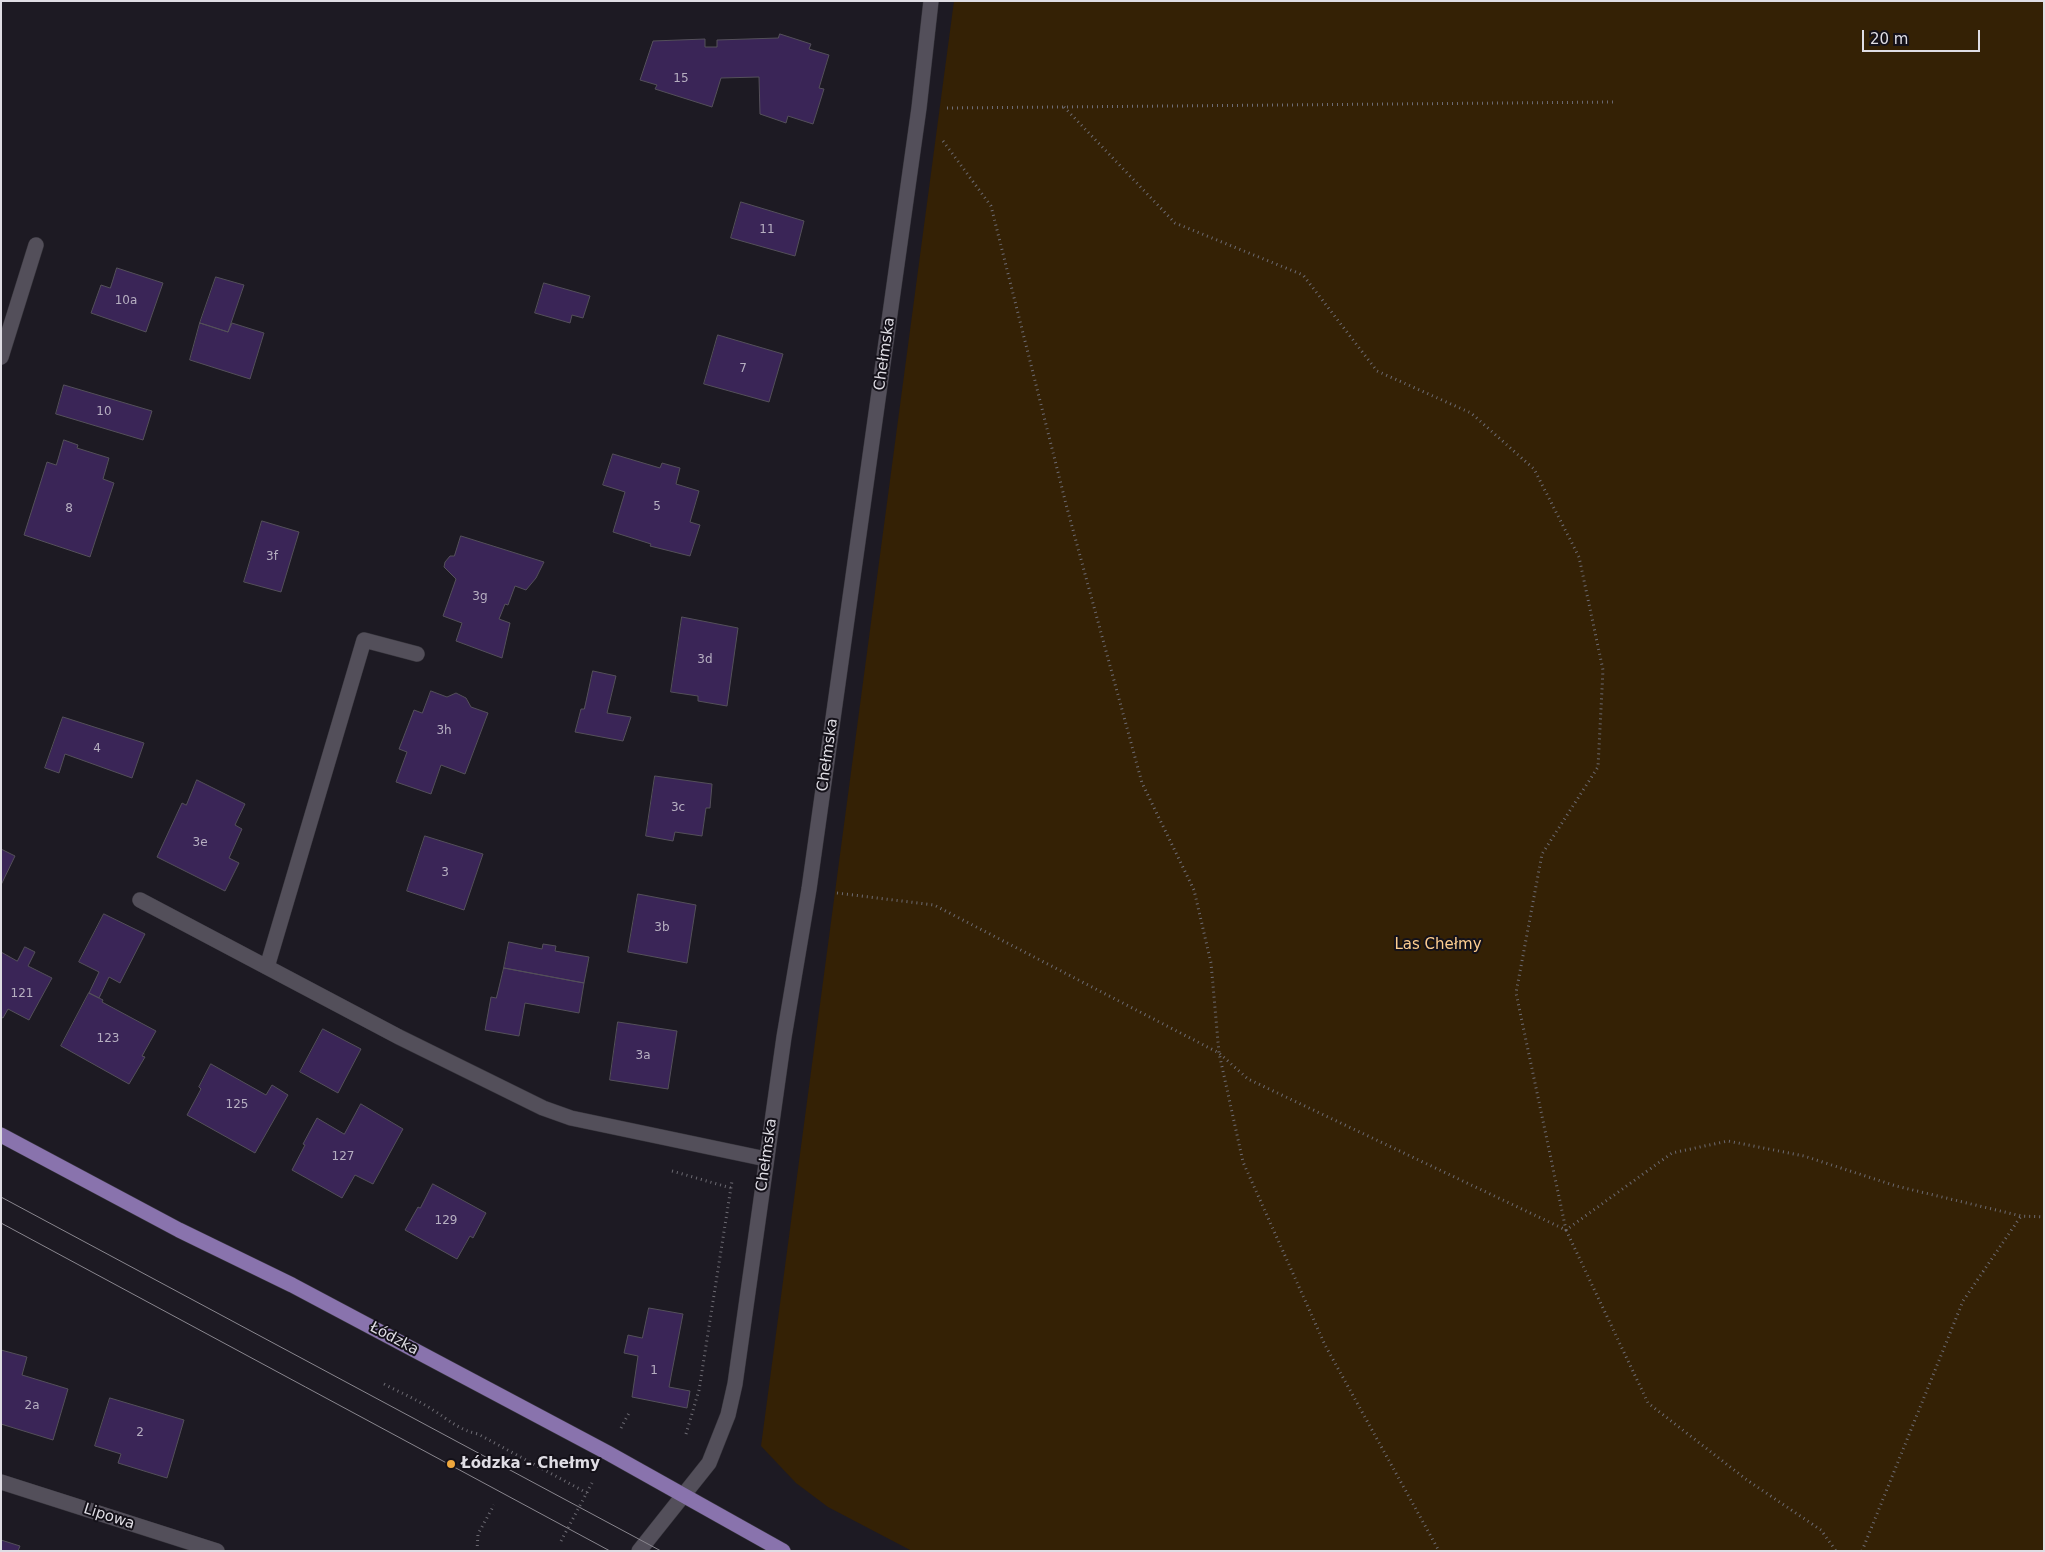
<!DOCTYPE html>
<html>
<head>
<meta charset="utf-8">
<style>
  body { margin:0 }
  #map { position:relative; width:2045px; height:1552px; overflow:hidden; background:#1d1a23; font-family:"DejaVu Sans",sans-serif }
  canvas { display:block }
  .frame { position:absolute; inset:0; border:2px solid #dfdde4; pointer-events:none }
  .scale { position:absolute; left:1862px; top:30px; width:118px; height:22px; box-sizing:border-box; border:2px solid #dfdde4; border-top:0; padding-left:6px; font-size:15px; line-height:18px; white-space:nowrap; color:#dfdde4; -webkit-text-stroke:4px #141119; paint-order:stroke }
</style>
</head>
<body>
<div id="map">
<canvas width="2045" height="1552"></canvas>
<div class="frame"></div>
<div class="scale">20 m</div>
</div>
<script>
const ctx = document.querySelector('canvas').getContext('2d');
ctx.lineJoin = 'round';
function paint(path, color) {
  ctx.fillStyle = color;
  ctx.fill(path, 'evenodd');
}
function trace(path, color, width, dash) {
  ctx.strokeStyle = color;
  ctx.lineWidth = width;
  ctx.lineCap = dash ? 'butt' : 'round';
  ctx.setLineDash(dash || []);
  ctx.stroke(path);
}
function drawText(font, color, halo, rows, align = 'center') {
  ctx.font = font + ' "DejaVu Sans",sans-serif';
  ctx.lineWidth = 4;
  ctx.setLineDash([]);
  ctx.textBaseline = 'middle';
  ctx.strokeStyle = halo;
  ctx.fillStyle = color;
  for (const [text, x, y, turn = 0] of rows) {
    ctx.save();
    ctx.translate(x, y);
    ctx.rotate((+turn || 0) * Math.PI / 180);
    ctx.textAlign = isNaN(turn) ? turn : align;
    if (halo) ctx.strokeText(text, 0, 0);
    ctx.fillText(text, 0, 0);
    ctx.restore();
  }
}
const green = new Path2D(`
  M954 1H2044V1551H912L828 1507 796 1483 761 1446Z`);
const building = new Path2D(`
  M780 34 811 44 809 49 829 55 819 88 824 89 813 124 788 116 786 123 760 114 759 77 721 78 712 107 655 89 657 85 640 80 653 41 705 39V47H717V40L778 38Z
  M741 202 804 221 795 256 731 238Z
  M117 268 163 283 146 332 91 313 101 285 110 288Z
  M216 277 244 285 228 332 200 323Z
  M544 283 590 296 583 318 572 315 570 323 535 313Z
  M200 323 228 332 232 323 264 333 250 379 190 360Z
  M718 335 783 354 769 402 704 384Z
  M64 385 152 411 143 440 56 414Z
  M64 440 78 445 77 448 109 458 103 479 114 483 90 557 24 535 47 462 56 465Z
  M613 454 660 468 662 463 680 468 676 484 699 491 690 522 700 525 690 556 650 546 651 544 613 532 625 492 603 485Z
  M262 521 299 532 281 592 244 582Z
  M461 536 544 562 536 578 526 590 515 586 508 605 505 604 499 619 510 623 502 658 456 641 462 623 443 616 456 579 444 567 445 562 450 556H454Z
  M682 617 738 628 727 706 698 701V696L671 692Z
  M593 671 616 676 607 713 631 717 623 741 575 732 581 709H584Z
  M431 691 447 697 456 693 466 698 471 707 488 713 465 774 441 765 431 794 396 782 407 752 399 749 414 710 422 713Z
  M63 717 144 743 132 778 65 754 59 773 45 768Z
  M655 776 712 784 710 808H706L702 836 675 832 673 841 646 836Z
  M197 780 245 804 235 825 242 829 229 858 239 863 225 891 157 857 182 803 186 805Z
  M425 836 483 854 464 910 407 891Z
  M1 849 15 856 1 885Z
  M638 894 696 905 687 963 628 952Z
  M104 914 145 934 120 983 109 977 99 998 89 993 99 972 79 962Z
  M509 942 542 949 543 944 556 946 555 951 589 957 584 983 504 968Z
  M25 947 35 952 28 966 52 978 29 1020 8 1009 3 1018 1 1017V952L17 961Z
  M504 968 584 983 579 1013 525 1003 519 1036 485 1030 491 997 496 998Z
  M89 993 103 1000 102 1002 156 1031 142 1056 145 1057 129 1084 61 1046Z
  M618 1022 677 1031 668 1089 610 1080Z
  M323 1029 361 1049 338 1093 300 1072Z
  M211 1064 266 1095 272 1085 288 1095 255 1153 187 1115 201 1089 199 1087Z
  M361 1104 403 1129 373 1184 355 1175 342 1198 292 1170 305 1145 303 1144 317 1118 344 1134Z
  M433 1184 486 1213 473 1238 470 1236 457 1259 405 1230 418 1207 420 1208Z
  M649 1308 683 1314 669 1387 690 1391 687 1408 632 1397 638 1356 624 1353 628 1335 642 1338Z
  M1 1350 27 1357 22 1375 68 1389 53 1440 1 1424Z
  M110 1398 184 1420 167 1478 118 1463 121 1454 95 1446Z
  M1 1540 20 1546 18 1551H1Z`);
const path = new Path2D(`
  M1064 107 1175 223 1303 275 1377 371 1471 413 1534 469 1579 557 1603 670 1598 767 1542 854 1516 993 1566 1230 1672 1153 1728 1141 1804 1156 1896 1186 2021 1216 2044 1217
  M947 108 1615 102
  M943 141 991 206 1067 508 1142 783 1194 890 1211 963 1219 1053 1243 1162 1325 1345 1439 1551
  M837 893 934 905 1219 1053 1248 1079 1566 1230 1648 1403 1747 1480 1821 1530 1836 1551
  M672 1171 731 1188
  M384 1384C401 1393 418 1400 433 1410 449 1420 459 1430 478 1434L587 1493
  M621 1428 630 1411
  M686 1434 699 1390 732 1181
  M561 1541 592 1483
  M477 1551 478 1534 494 1505
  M1862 1551 1963 1301 2021 1216`);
const minor = new Path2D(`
  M1 357 36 245
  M140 900 399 1037 543 1108 571 1118 766 1159
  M267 967 364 640 417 654
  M1 1482 217 1551
  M639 1551 709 1463 728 1415 735 1384 784 1037 809 889 919 108 931 1`);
const major = new Path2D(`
  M1 1135 179 1230 292 1285 608 1453 783 1551`);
const tram = new Path2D(`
  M1 1197 661 1551
  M1 1223 610 1551`);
const markers = [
  [451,1464,5,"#efa73d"]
];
const numberNames = [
  ["15",681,79],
  ["11",767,230],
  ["10a",126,301],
  ["7",743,369],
  ["10",104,412],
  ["5",657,507],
  ["8",69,509],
  ["3f",272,557],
  ["3g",480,597],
  ["3d",705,660],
  ["3h",444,731],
  ["4",97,749],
  ["3c",678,808],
  ["3e",200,843],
  ["3",445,873],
  ["3b",662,928],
  ["121",22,994],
  ["123",108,1039],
  ["3a",643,1056],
  ["125",237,1105],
  ["127",343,1157],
  ["129",446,1221],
  ["1",654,1371],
  ["2a",32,1406],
  ["2",140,1433]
];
const streetNames = [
  ["Chełmska",885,354,-82],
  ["Chełmska",828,755,-82],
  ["Chełmska",767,1155,-82],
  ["Łódzka",394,1339,28],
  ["Lipowa",109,1517,18]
];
const parkNames = [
  ["Las Chełmy",1438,945]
];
const poiNames = [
  ["Łódzka - Chełmy",461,1464]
];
paint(green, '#342105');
paint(building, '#3a2557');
trace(building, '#54505a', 1);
trace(minor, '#37353c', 16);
trace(major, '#37353c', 16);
trace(path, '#6d6b73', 3, [1, 4]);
trace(minor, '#534f5a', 15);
trace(major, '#8973ad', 15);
trace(tram, '#89868e', 1);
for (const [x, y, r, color] of markers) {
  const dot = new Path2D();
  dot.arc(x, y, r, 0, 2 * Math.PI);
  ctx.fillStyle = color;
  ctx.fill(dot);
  trace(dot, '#141119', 2);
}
drawText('12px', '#b6afc1', null, numberNames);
drawText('15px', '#dfdde4', '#141119', streetNames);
drawText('15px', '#fece91', '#141119', parkNames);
drawText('bold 15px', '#dfdde4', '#141119', poiNames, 'left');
</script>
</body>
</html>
